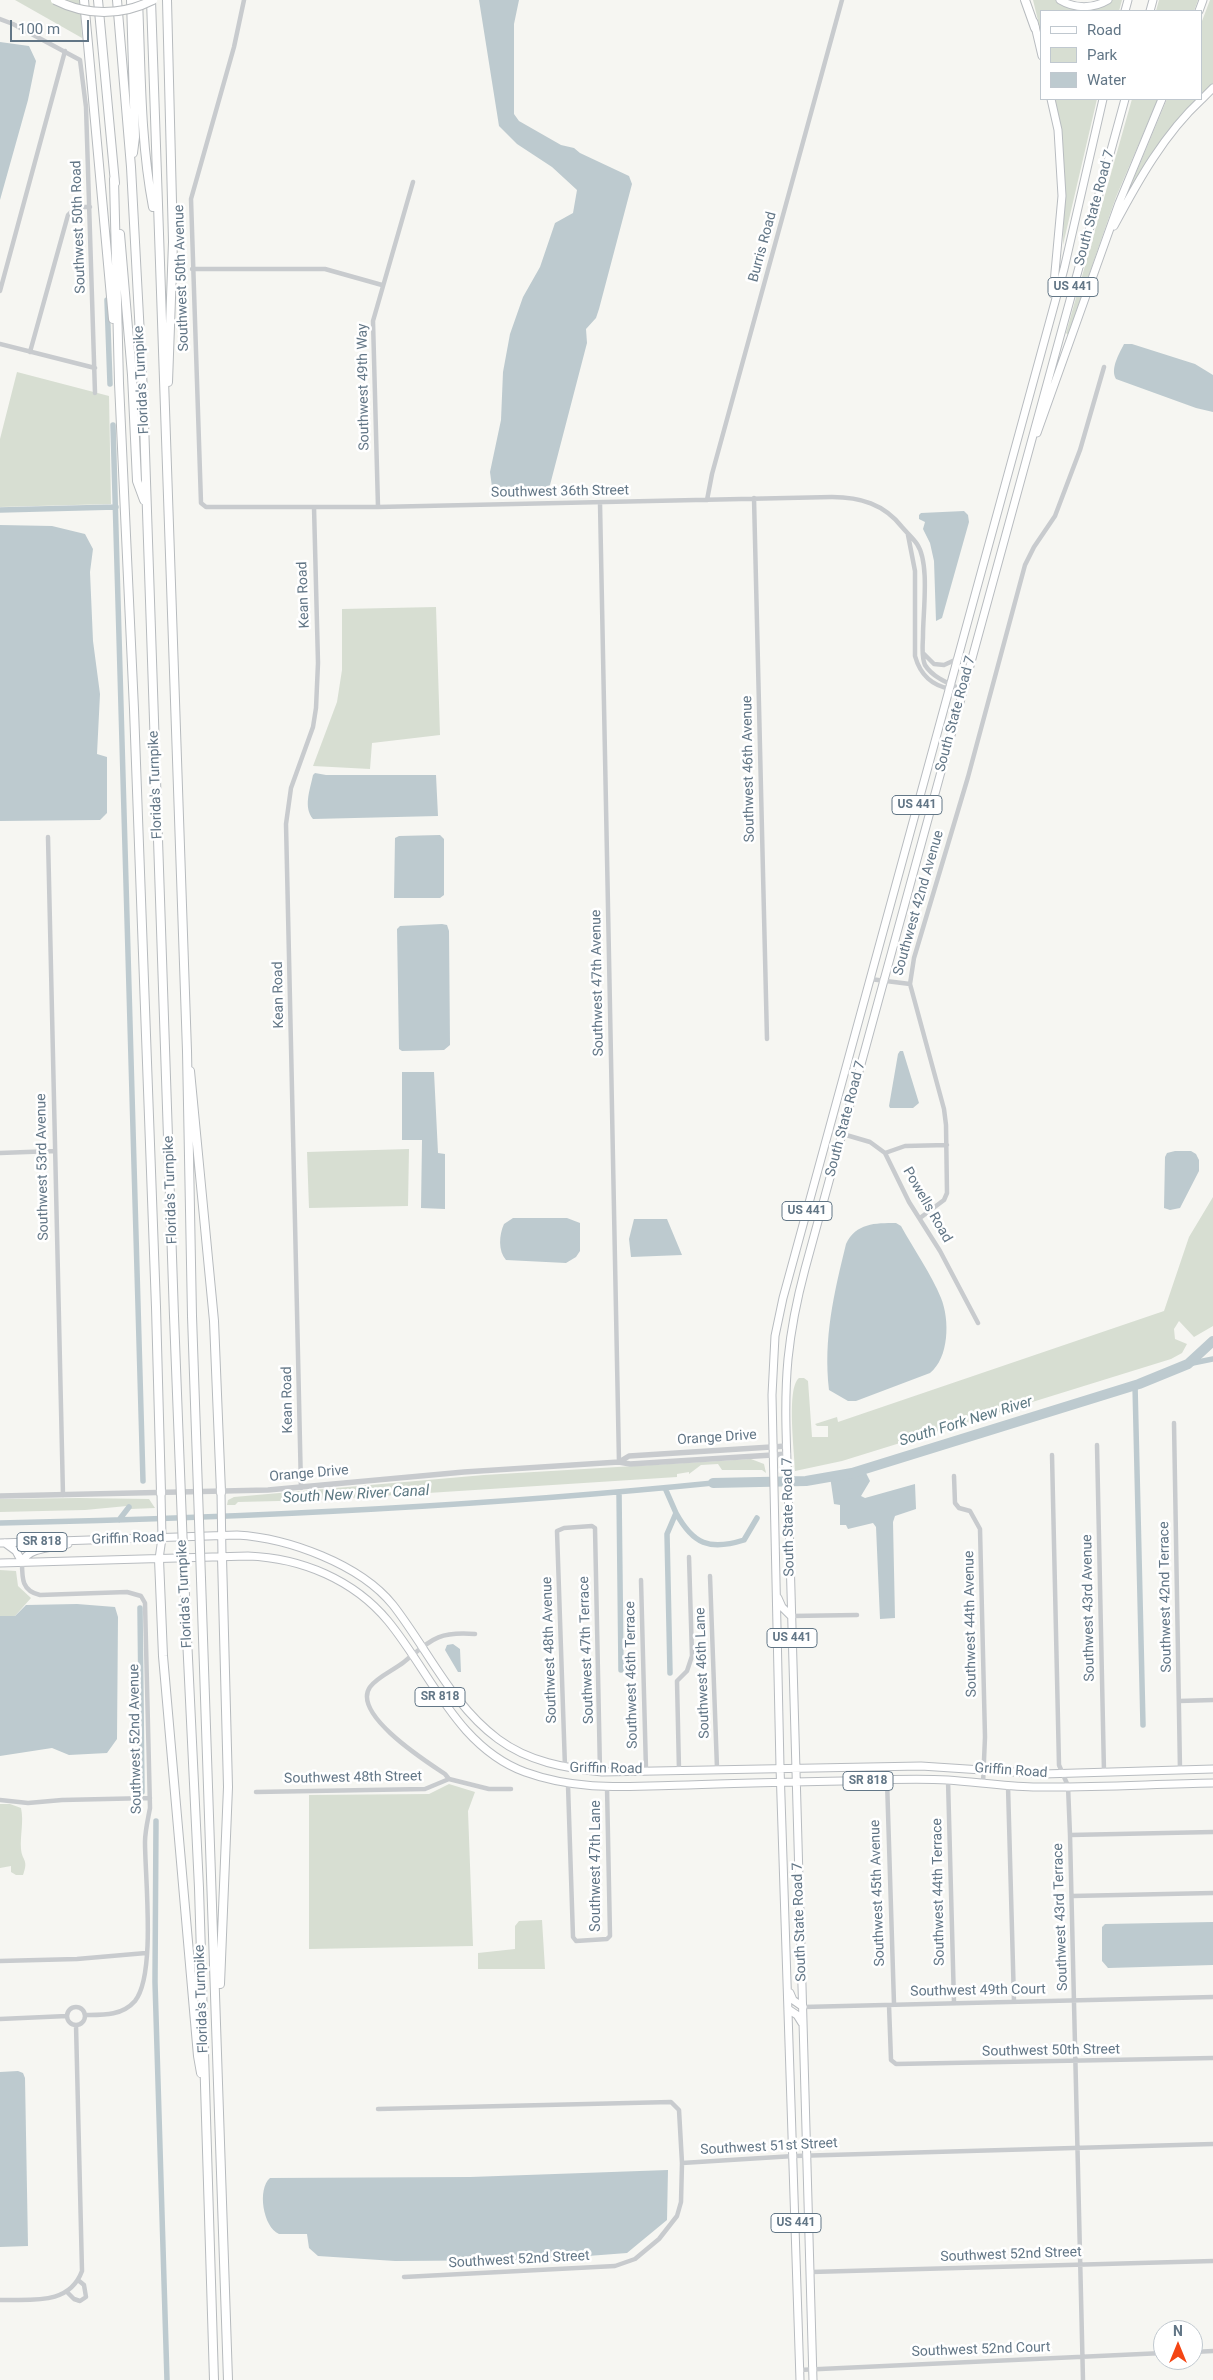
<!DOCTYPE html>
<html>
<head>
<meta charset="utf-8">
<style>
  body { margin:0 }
  #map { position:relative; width:1213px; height:2380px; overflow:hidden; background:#f6f6f2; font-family:Roboto,sans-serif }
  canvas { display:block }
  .legend { position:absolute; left:1040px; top:10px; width:162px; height:90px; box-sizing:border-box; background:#fff; border:1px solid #c0c8cf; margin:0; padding:6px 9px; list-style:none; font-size:15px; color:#627686 }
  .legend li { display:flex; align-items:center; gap:10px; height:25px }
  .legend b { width:25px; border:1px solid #c0c8cf }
  .north { position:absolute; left:1153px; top:2320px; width:50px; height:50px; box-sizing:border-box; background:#fff; border:1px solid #c0c8cf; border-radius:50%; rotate:0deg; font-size:14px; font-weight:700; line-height:20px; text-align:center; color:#627686 }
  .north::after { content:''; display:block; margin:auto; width:18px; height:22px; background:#f44514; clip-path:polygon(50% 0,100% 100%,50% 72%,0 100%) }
  .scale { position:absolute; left:10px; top:20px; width:79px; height:22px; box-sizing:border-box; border:2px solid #627686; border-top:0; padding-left:6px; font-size:15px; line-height:18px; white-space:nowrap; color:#627686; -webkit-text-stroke:4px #fff; paint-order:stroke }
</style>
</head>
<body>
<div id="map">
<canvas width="1213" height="2380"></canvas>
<ul class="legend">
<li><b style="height:6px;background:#fff"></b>Road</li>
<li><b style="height:14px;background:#d7ded2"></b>Park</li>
<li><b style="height:14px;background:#bdcacf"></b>Water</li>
</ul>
<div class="north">N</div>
<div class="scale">100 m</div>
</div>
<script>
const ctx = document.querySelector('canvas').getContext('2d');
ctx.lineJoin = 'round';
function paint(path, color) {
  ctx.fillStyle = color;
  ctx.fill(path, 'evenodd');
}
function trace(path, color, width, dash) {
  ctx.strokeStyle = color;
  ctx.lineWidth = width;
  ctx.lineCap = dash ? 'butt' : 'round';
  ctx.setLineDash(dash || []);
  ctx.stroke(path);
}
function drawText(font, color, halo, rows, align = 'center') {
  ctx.font = font + ' Roboto,sans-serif';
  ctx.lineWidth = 5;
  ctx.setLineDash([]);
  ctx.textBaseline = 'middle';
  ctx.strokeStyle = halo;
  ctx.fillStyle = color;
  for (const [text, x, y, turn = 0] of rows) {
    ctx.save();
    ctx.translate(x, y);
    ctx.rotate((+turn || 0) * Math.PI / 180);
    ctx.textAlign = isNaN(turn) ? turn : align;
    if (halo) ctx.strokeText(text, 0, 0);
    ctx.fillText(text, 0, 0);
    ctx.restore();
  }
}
const green = new Path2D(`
  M15 0H80L82 38Z
  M1033 0H1056L1065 5 1106 4 1112 0H1122L1119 11H1042V37Z
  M1159 0H1198L1194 11H1156Z
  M1210 0H1213V84L1202 93V21Z
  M1055 99H1097L1063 245 1064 162Z
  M1132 99H1158L1116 197 1068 335 1066 333Z
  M1167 99H1197L1171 130 1129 193 1128 192Z
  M17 372 109 396 111 504 0 507V439Z
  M436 607 440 735 372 743 370 769 313 766 337 702 342 670V609Z
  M409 1149 408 1206 309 1208 307 1152Z
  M1213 1197V1326L1194 1337 1179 1321 1174 1329 1175 1339 1187 1344 1182 1353 1171 1359 842 1461 795 1471C795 1454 786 1388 799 1378H804L808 1381 812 1437H828V1426H817L815 1424 837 1417 838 1422 1164 1311 1189 1237Z
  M751 1459 764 1464 766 1473 762 1470H722L718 1464 701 1465 689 1474V1472L677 1474V1477L319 1500 238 1502 235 1505H227L228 1500 234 1497 484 1475Z
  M79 1498 149 1499 155 1508 131 1509 127 1506 85 1510 0 1512V1499Z
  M0 1570 16 1571 18 1586 31 1598 15 1616H0Z
  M449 1784 475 1792 468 1811 473 1946 309 1949V1795L429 1794Z
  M0 1804H10L21 1808C24 1822 20 1835 21 1849 22 1861 29 1859 23 1875H16L11 1872V1866L0 1868Z
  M542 1920 545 1969H478V1953L515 1949V1926L519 1921Z`);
const water = new Path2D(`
  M479 0H519L514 24V114L519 121 561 145 574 148 580 153 629 176 632 184 599 309 596 318 586 329 587 343 550 485 545 489 499 491 492 487 490 472 501 420 503 372 510 334 523 297 540 267 555 223 573 213 577 190 552 167 517 144 499 126Z
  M0 42 29 46 36 61 28 100 0 200Z
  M1124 344H1132L1195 364 1213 375V412L1196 408 1116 379C1110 369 1119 354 1124 344Z
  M964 511 968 515 969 522 942 618 936 621 934 561 930 543 923 529 925 522 919 519V515L921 513Z
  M0 525 52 526 85 534 93 549 90 572 93 641 100 694 97 754 107 757V813L100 820 0 821Z
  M315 773 326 775H436L438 816 313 819C303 807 310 790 313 775Z
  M440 835 444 839V895L440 898H394L395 838 399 836Z
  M442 924 447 925 449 931 450 1045 444 1050 402 1051 399 1049 397 929 400 926Z
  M900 1051H903L919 1103 913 1108H890L889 1106 898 1054Z
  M402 1072H434L438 1153 445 1154V1209L421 1208 422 1140H402Z
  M1175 1151H1191L1196 1154 1199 1160V1171L1180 1208 1170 1210 1164 1208 1165 1157 1167 1153Z
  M513 1218H567L580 1223V1251L576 1257 566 1263 506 1260C498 1251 499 1235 504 1224Z
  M634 1219H667L682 1255 631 1257 629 1239Z
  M896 1223 901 1226C913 1248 932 1275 941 1298 950 1320 949 1358 930 1373L856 1401H848L829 1390C823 1339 834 1293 846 1244 856 1223 875 1223 896 1223Z
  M852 1473H866L870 1481 861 1496 865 1498 915 1484 916 1509 895 1516 893 1522 895 1618 880 1619 876 1527 873 1523 848 1529 846 1525H840V1505L834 1504 830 1476Z
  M77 1604 115 1607 118 1617 117 1739 107 1753 69 1755 52 1748 0 1756V1616H15L26 1605Z
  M453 1644 460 1649 461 1672H458L445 1650 447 1645Z
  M1213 1922V1965L1108 1968 1102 1961V1927L1105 1924Z
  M18 2071 23 2073 25 2078 28 2246 0 2247V2072Z
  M668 2170 667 2220 627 2253 536 2260 395 2261 318 2256 309 2248 307 2234H279C263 2227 257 2189 270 2178L470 2177Z`);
const canal = new Path2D(`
  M107 300 110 384
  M113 425 143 1481
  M0 510 116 507
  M1188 1364 1213 1359
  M1135 1385 1143 1725
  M665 1488 676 1513 667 1534 670 1673
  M619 1492 621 1670
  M676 1513C693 1544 709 1551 744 1540L757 1518
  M119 1520 129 1507
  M0 1523C238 1518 476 1507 713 1483
  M140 1608 142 1792
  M156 1821 155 1982 167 2380`);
const river = new Path2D(`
  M713 1483 806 1481 852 1473 1139 1384 1188 1364 1213 1341`);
const minor = new Path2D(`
  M244 0 234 47 191 199 201 503 206 507H378L832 497C860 497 884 504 902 527 907 533 913 538 917 544 930 563 923 612 923 635 923 644 921 656 925 665 933 678 950 684 963 690
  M0 19 13 24 80 60 86 107 95 393
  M192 269H325L382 285
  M0 291 65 51
  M0 344 95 368
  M30 352 68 215 76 207H90
  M754 498 767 1039
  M707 500 712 474 842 0
  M600 503 619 1462
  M378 507 373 321 413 182
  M908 535 915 571V656C920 674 932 686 951 689
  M924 654 934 664 944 665 957 659
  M48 837 63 1495
  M870 979 910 984 914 958 968 777 1025 565 1034 547 1055 516 1080 450 1104 367
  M910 984 944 1109 946 1125 947 1193 944 1200 920 1218
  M829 1130 870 1142 885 1153 909 1202 940 1251 978 1323
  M0 1153 54 1151
  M885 1153 905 1146 947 1145
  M1174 1423 1180 1770
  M1097 1445 1104 1772
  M1052 1455 1059 1765 1068 1786 1070 1835 1083 2380
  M954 1476 955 1503 959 1508 970 1511 980 1529 985 1737 983 1784
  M301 1488 286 824 291 788 313 727 316 708 318 663 314 507
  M22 1562C22 1579 22 1591 40 1595L127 1592 141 1596 145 1603 150 1808C148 1819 145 1831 145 1842 145 1878 156 1975 135 2001 122 2016 103 2015 85 2015
  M710 1576 717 1768
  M641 1580 646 1770
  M791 1616 857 1615
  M1179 1701 1213 1700
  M565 1767 557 1531 564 1528 592 1526 595 1528 600 1771
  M679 1770 677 1681 687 1671 692 1656 689 1557
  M449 1779 445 1774C427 1762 351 1714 370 1687 377 1677 394 1670 404 1662 431 1640 437 1631 475 1634
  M887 1780 894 2004
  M948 1780 954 2003
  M568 1785 573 1937 576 1941 607 1939 610 1936 607 1787
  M1008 1786 1014 2002
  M256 1792 425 1789 449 1779 489 1789H511
  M0 1800 28 1803 62 1800 150 1798
  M1070 1835 1213 1832
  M1072 1896 1213 1893
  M0 1961 77 1959 146 1953
  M889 2005 891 2060 896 2064 1213 2058
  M67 2016a9 9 0 1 1 18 0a9 9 0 1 1-18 0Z
  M803 2007 1213 1997
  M0 2019 67 2016
  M378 2109 671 2102 679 2110 682 2163 794 2156 1213 2144
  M811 2272 1213 2261
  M404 2277 615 2266 635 2259 659 2239 677 2216 681 2202 682 2163
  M67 2292 74 2299 80 2301 86 2297 84 2285 78 2280
  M0 2300C31 2299 69 2306 82 2271L76 2025
  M1193 2352 1213 2351
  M799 2370 1163 2353`);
const tertiary = new Path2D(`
  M619 1462 629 1456 787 1446
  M0 1496 268 1490 464 1472 619 1462 630 1464 788 1454`);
const primary = new Path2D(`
  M1060 0C1075 9 1093 9 1108 0
  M1125 11 1128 0
  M1150 11 1153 0
  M1199 11 1203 0
  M1034 22 1042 56
  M1051 99 1058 130 1062 196 1053 294
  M1202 99 1213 88
  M1114 226C1138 181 1164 134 1202 99
  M1037 433 1119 203 1162 99
  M221 1492 222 1557
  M0 1543 237 1535C288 1538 360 1564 393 1605 428 1650 452 1705 498 1739 529 1762 565 1768 602 1772L921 1766 1043 1774 1213 1769
  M5 1543 16 1551 22 1562
  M159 1559 162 1538 161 1493
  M22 1562C29 1547 53 1548 68 1544
  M0 1563 248 1556C302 1558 354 1580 388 1621 431 1673 457 1747 525 1772 580 1792 631 1786 688 1785 739 1783 790 1782 842 1781 877 1780 913 1778 948 1780 976 1782 1004 1786 1033 1787 1093 1788 1153 1784 1213 1783
  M778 1598 782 1607 791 1616
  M790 1993 793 2000 803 2007
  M788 2009 797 2015 802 2023
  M800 2380 780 1767 772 1395 775 1336 783 1298 1064 269 1103 99
  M813 2380 789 1520C788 1466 783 1412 788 1359 791 1329 797 1299 805 1269L1125 99`);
const motorway = new Path2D(`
  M84 0 113 319
  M98 0 115 183
  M117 0 131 167 143 392 174 1316
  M131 0 135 137 133 153
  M138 0C141 68 140 139 153 207
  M151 0 187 1051 192 1316
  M167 0 173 242 168 382
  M1025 0 1035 28
  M114 179 119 383 134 709 156 1307 161 1493
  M120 234 132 375 137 481 144 500
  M190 1071 214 1321 221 1492
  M159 1559 163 1656 198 2056 201 2073
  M184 1575 199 1888 214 2380
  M201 1579 228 2380
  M220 1984 228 1787 222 1557`);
const motorwayBridge = new Path2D(`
  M55 0C86 16 122 16 153 0
  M174 1316 184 1575
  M192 1316 201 1579`);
const shields = [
  [1073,287,50],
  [917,805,50],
  [807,1211,50],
  [42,1542,50],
  [792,1638,50],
  [440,1697,50],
  [868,1781,50],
  [796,2223,50]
];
const shieldNames = [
  ["US 441",1073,287],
  ["US 441",917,805],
  ["US 441",807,1211],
  ["SR 818",42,1542],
  ["US 441",792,1638],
  ["SR 818",440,1697],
  ["SR 818",868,1781],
  ["US 441",796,2223]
];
const streetNames = [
  ["South State Road 7",1095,208,-75],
  ["Southwest 50th Road",79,227,-92],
  ["Burris Road",763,247,-75],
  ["Southwest 50th Avenue",182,278,-92],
  ["Florida's Turnpike",142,380,-93],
  ["Southwest 49th Way",364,387,-91],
  ["Southwest 36th Street",560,492,-1],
  ["Kean Road",304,595,-92],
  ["South State Road 7",956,714,-75],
  ["Southwest 46th Avenue",749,769,-91],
  ["Florida's Turnpike",156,785,-92],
  ["Southwest 42nd Avenue",919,903,-74],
  ["Southwest 47th Avenue",598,983,-91],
  ["Kean Road",279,995,-91],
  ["South State Road 7",846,1119,-75],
  ["Southwest 53rd Avenue",43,1167,-91],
  ["Florida's Turnpike",171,1190,-92],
  ["Powells Road",927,1205,60],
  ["Kean Road",288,1400,-91],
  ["Orange Drive",717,1438,-4],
  ["Orange Drive",309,1474,-5],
  ["South State Road 7",789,1517,-91],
  ["Griffin Road",128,1539,-2],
  ["Florida's Turnpike",185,1594,-93],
  ["Southwest 42nd Terrace",1166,1597,-91],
  ["Southwest 43rd Avenue",1089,1608,-91],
  ["Southwest 44th Avenue",971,1624,-91],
  ["Southwest 48th Avenue",550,1650,-92],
  ["Southwest 47th Terrace",587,1650,-92],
  ["Southwest 46th Lane",703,1673,-92],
  ["Southwest 46th Terrace",632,1675,-91],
  ["Southwest 52nd Avenue",136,1739,-91],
  ["Griffin Road",606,1769,1],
  ["Griffin Road",1011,1771,4],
  ["Southwest 48th Street",353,1778,-1],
  ["Southwest 47th Lane",596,1866,-90],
  ["Southwest 44th Terrace",939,1892,-91],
  ["Southwest 45th Avenue",878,1893,-92],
  ["Southwest 43rd Terrace",1061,1917,-92],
  ["South State Road 7",800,1922,-92],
  ["Southwest 49th Court",978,1991,-1],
  ["Florida's Turnpike",202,1999,-92],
  ["Southwest 50th Street",1051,2051,-1],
  ["Southwest 51st Street",769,2147,-3],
  ["Southwest 52nd Street",1011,2255,-2],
  ["Southwest 52nd Street",519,2260,-3],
  ["Southwest 52nd Court",981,2350,-2]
];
const waterNames = [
  ["South Fork New River",966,1422,-17],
  ["South New River Canal",356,1495,-3]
];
paint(green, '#d7ded2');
paint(water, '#bdcacf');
trace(canal, '#bdcacf', 5.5);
trace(river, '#bdcacf', 10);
trace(primary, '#b8bcc0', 9);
trace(motorway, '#b7bbbe', 10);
trace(minor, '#c8cbce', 4.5);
trace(tertiary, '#c8cbce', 5.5);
trace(primary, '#fff', 7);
trace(motorway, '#fff', 8);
trace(motorwayBridge, '#b7bbbe', 10, []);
trace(motorwayBridge, '#fff', 8);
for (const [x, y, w] of shields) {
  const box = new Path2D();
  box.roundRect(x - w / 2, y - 9.5, w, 19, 4);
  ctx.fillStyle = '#fff';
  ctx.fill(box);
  trace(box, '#627686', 1);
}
drawText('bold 12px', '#627686', null, shieldNames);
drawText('14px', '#627686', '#fff', streetNames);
drawText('italic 15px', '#5d7983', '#fff', waterNames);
</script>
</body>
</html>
